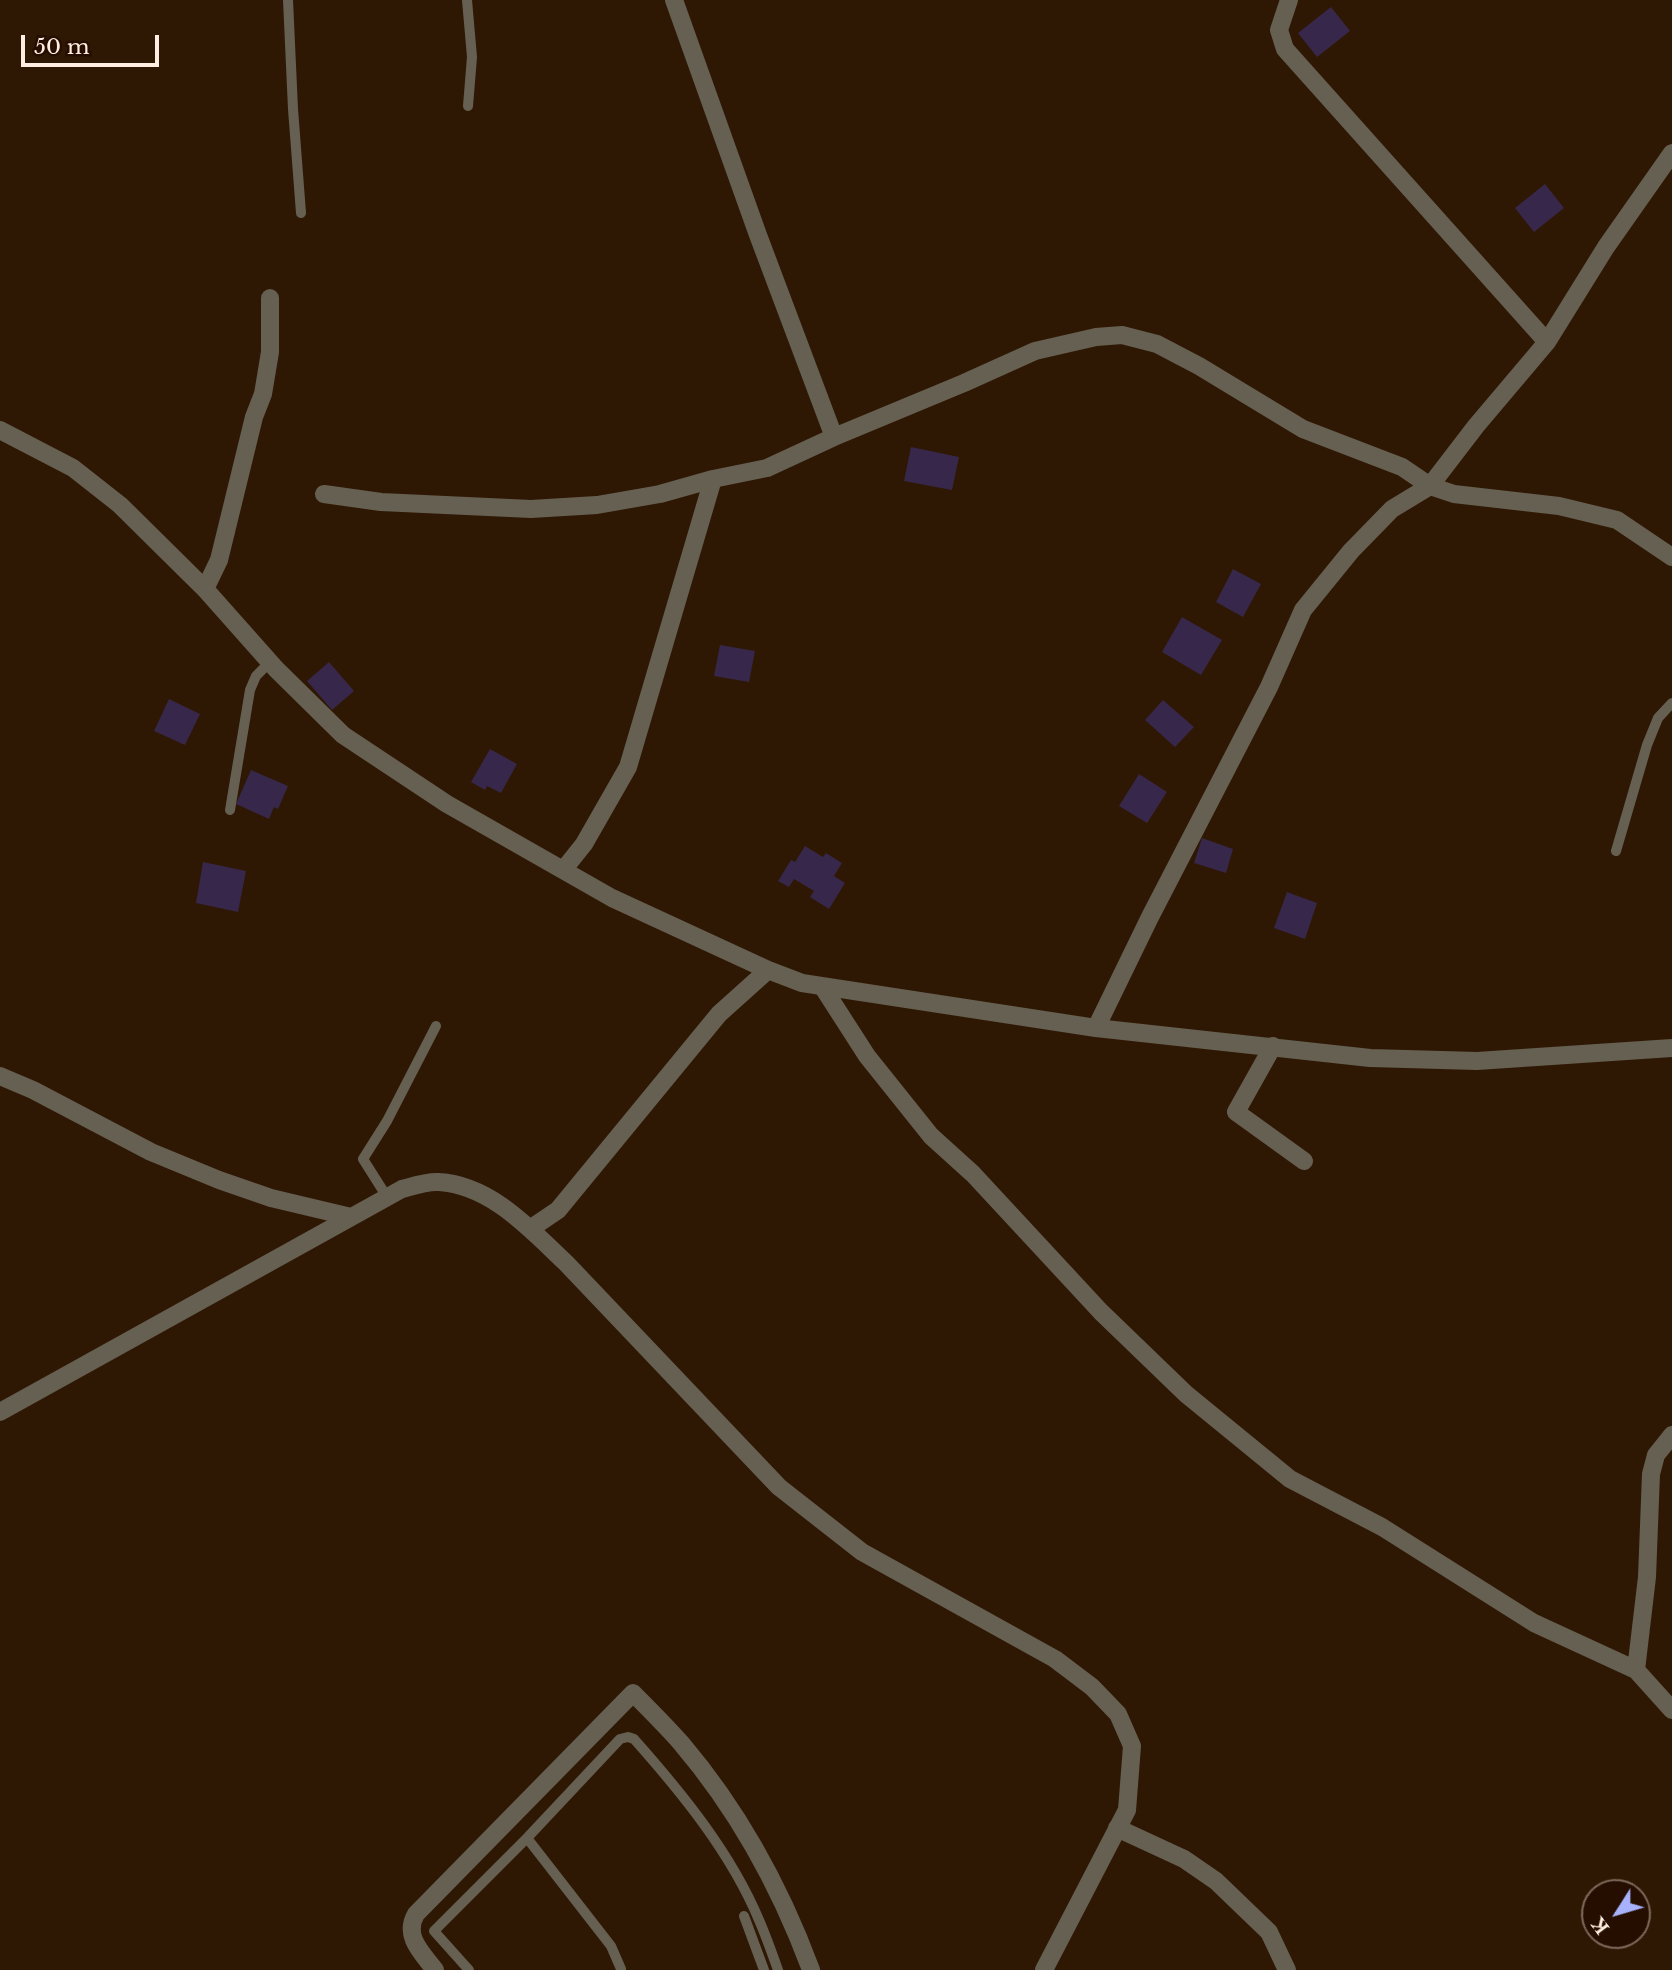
<!DOCTYPE html>
<html>
<head>
<meta charset="utf-8">
<style>
  body { margin:0 }
  #map { position:relative; width:1672px; height:1970px; overflow:hidden; background:#2f1803; font-family:"Libre Baskerville",serif }
  canvas { display:block }
  .north { position:absolute; left:1581px; top:1879px; width:70px; height:70px; box-sizing:border-box; background:#250e00; border:2px solid #7c685a; border-radius:50%; rotate:233deg; font-size:19px; font-weight:700; line-height:28px; text-align:center; color:#ffeee1 }
  .north::after { content:''; display:block; margin:auto; width:24px; height:32px; background:#a7b1fc; clip-path:polygon(50% 0,100% 100%,50% 72%,0 100%) }
  .scale { position:absolute; left:21px; top:35px; width:138px; height:32px; box-sizing:border-box; border:4px solid #ffeee1; border-top:0; padding-left:9px; font-size:21px; line-height:24px; white-space:nowrap; color:#ffeee1; -webkit-text-stroke:5px #250e00; paint-order:stroke }
</style>
</head>
<body>
<div id="map">
<canvas width="1672" height="1970"></canvas>
<div class="north">K</div>
<div class="scale">50 m</div>
</div>
<script>
const ctx = document.querySelector('canvas').getContext('2d');
ctx.lineJoin = 'round';
function paint(path, color) {
  ctx.fillStyle = color;
  ctx.fill(path, 'evenodd');
}
function trace(path, color, width, dash) {
  ctx.strokeStyle = color;
  ctx.lineWidth = width;
  ctx.lineCap = dash ? 'butt' : 'round';
  ctx.setLineDash(dash || []);
  ctx.stroke(path);
}
const building = new Path2D(`
  M1331 7 1350 31 1317 57 1298 33Z
  M1545 184 1564 208 1534 232 1515 208Z
  M911 447 959 457 952 490 904 481Z
  M1233 569 1261 584 1243 617 1216 602Z
  M1182 617 1222 640 1201 675 1162 652Z
  M720 645 755 651 749 682 714 676Z
  M329 662 354 691 332 710 307 681Z
  M169 699 200 714 185 745 154 731Z
  M1163 700 1194 727 1175 747 1145 720Z
  M490 749 517 764 501 793 487 786 485 790 471 782Z
  M251 770 288 786 278 809 274 807 269 819 236 804Z
  M1139 774 1167 792 1147 823 1119 806Z
  M1202 838 1233 849 1226 873 1194 863Z
  M805 846 823 857 826 853 842 863 834 876 845 883 829 909 810 897 814 891 794 879 789 887 778 881 791 860 795 862Z
  M203 862 246 871 238 912 196 903Z
  M1287 892 1317 903 1305 939 1274 928Z`);
const service = new Path2D(`
  M288 0 293 109 301 213
  M467 0 472 57 468 106
  M230 810 250 690 256 676 270 662
  M1616 851 1647 745 1658 718 1672 703
  M387 1197 363 1159 387 1121 436 1026
  M527 1838 611 1946 621 1969
  M744 1916 764 1970
  M469 1970 434 1931 527 1838 620 1739 628 1737 634 1739C682 1793 731 1853 759 1920 766 1936 772 1953 778 1970`);
const minor = new Path2D(`
  M674 0 758 235 834 437
  M1289 0 1279 30 1285 49 1547 342
  M0 430 73 468 120 505 205 589 276 669 343 735 447 804 612 898 768 970 802 983 1096 1028 1370 1058 1477 1061 1672 1048
  M324 494 381 502 531 509 597 505 660 494 713 479 767 468 834 437 964 383 1035 351 1096 337 1122 335 1157 344 1199 366 1303 429 1402 467 1430 486 1454 494 1559 506 1617 520 1672 557
  M205 589 219 560 254 417 263 394 270 352V298
  M564 869 584 844 628 767 713 479
  M822 986 867 1056 931 1136 973 1174 1101 1312 1186 1394 1290 1479 1382 1527 1534 1623 1636 1670 1672 1710
  M1096 1028 1150 917 1269 687 1303 610 1351 551 1392 509 1430 486 1476 426 1547 342 1606 247 1672 153
  M1273 1046 1236 1112 1304 1161
  M0 1076 33 1090 151 1152 219 1180 271 1198 351 1217
  M530 1229 558 1210 719 1014 768 970
  M0 1412 402 1189C413 1186 428 1181 439 1182 491 1185 531 1230 566 1263L779 1487 862 1552 1055 1659 1092 1687 1118 1714 1132 1746 1127 1810 1044 1970
  M1636 1670 1647 1577 1651 1474 1656 1455 1672 1435
  M1117 1828 1184 1859 1216 1881 1269 1932 1287 1970
  M435 1970C422 1953 403 1936 416 1914L633 1693C649 1709 666 1726 681 1743 738 1810 781 1889 811 1970`);
paint(building, '#37274a');
trace(service, '#666052', 10);
trace(minor, '#666052', 18);
</script>
</body>
</html>
